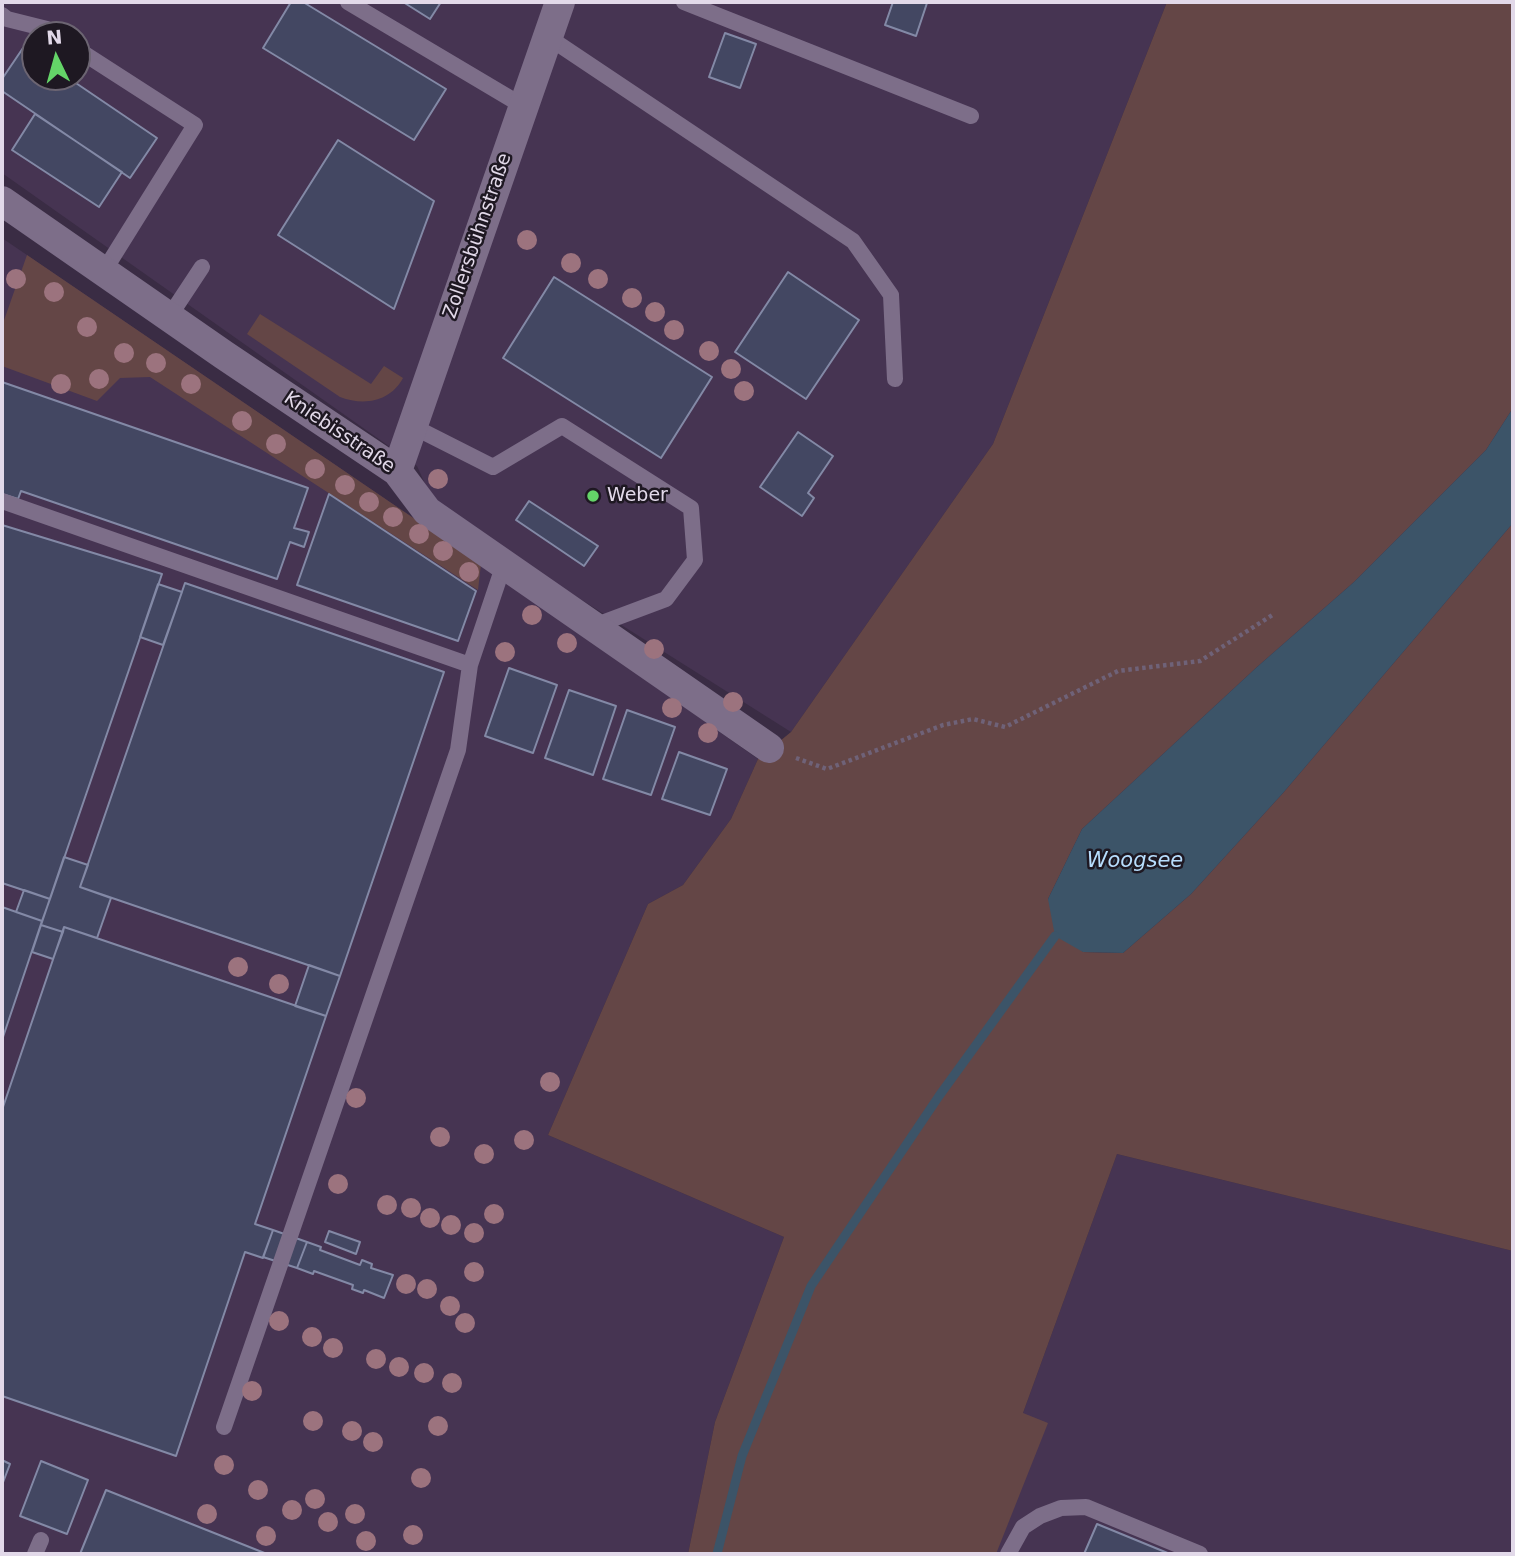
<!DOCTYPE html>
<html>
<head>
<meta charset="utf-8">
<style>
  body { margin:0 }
  #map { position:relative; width:1515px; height:1556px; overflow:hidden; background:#3a2c44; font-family:"DejaVu Sans",sans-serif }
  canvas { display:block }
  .frame { position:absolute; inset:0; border:4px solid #e2d9e9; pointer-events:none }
  .north { position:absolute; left:21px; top:21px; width:70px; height:70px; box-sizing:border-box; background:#1e1822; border:2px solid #6c6572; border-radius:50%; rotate:355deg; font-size:19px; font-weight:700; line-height:28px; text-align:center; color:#e2d9e9 }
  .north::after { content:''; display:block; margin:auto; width:24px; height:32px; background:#64d468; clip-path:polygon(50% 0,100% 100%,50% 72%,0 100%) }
</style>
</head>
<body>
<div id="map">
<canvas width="1515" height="1556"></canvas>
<div class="frame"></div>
<div class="north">N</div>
</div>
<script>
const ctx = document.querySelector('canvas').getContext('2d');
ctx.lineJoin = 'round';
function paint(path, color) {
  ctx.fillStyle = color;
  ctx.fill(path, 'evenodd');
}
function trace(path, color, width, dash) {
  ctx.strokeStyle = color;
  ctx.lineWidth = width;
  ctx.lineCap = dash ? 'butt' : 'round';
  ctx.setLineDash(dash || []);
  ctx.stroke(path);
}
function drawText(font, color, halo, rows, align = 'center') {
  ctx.font = font + ' "DejaVu Sans",sans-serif';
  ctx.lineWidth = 5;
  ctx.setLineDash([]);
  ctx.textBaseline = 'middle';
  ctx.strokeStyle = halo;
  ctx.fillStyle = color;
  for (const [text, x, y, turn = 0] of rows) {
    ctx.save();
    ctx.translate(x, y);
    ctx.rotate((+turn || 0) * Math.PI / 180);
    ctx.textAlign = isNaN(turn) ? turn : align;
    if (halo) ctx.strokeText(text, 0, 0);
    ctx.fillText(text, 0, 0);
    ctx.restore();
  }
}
const built = new Path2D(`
  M2 2H1167L993 444 791 732 436 508 417 466 2 173ZM35 35H77V77H35Z
  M2 238 481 564 758 759 731 819 683 885 648 904 548 1135 784 1237 715 1422 688 1554H2Z
  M1117 1154 1513 1251V1554H960L1023 1413Z`);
const green = new Path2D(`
  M1167 2H1513V408L1486 450 1354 582 1257 667 1082 829 1048 899 1083 952 1123 953 1191 894 1283 793 1513 523V1251L1117 1154 1023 1413 1048 1423 996 1554H688L715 1422 784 1237 548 1135 648 904 683 885 731 819 758 759 791 732 993 444Z
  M27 255 481 564 478 590 150 377 120 378 97 401 2 366V326Z
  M260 314 371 384 384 366 403 378C390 402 364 406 340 397L247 334Z`);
const water = new Path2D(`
  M1513 408V523L1283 793 1191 894 1123 953 1083 952 1055 936 1048 899 1082 829 1257 667 1354 582 1486 450Z`);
const stream = new Path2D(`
  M717 1554 742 1456 811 1286 939 1096 1055 936`);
const building = new Path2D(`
  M291 2H303L446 89 414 140 263 48Z
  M403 2H441L430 19Z
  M893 2 927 3 916 36 885 25Z
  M725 33 756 44 740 88 709 77Z
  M23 48 35 56V77H67L157 138 130 178 2 91V79Z
  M35 114 122 172 99 207 12 150Z
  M338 140 434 201 394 309 278 235Z
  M788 272 859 320 806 399 735 352Z
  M554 277 712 377 661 458 503 358Z
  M2 382 308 488 294 528 309 532 304 547 290 542 277 579 21 491 18 499 2 494Z
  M798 432 833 456 808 493 814 498 802 516 760 487Z
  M329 494 476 591 458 641 297 585Z
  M529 501 598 546 584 566 516 520Z
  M2 525 162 574 50 899 2 883Z
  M185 583 444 672 340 976 80 887Z
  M158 584 182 592 163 645 140 637Z
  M509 668 557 685 533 753 485 736Z
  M569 690 616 706 593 775 545 758Z
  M627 710 675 727 651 795 603 779Z
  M679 752 727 769 710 815 662 799Z
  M64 857 88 865 80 887 111 898 97 938 64 927 63 932 41 925Z
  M24 890 50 899 42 921 16 912Z
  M2 907 42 921 2 1040Z
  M41 925 63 932 53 959 32 952Z
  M64 927 326 1016 255 1224 273 1230 263 1258 245 1252 176 1456 2 1396V1110Z
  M309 965 340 976 326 1016 295 1006Z
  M273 1230 307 1242 297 1268 263 1257Z
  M329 1231 360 1242 356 1254 325 1242Z
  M307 1242 321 1247 320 1250 360 1265 362 1260 372 1264 371 1268 393 1275 384 1298 364 1290 363 1293 352 1289 353 1285 314 1271 313 1274 297 1268Z
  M2 1460 10 1464 2 1485Z
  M41 1461 88 1480 67 1534 20 1516Z
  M106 1490 267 1554H80Z
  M1097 1524 1170 1554H1084Z`);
const path = new Path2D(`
  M796 758 827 769 943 725 973 719 1005 727 1118 671 1200 661 1274 614`);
const service = new Path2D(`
  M348 2 523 106
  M684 2 971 116
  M2 15 7 19 47 29 56 35
  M548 37 853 241 891 295 895 379
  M77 49 195 125 104 271
  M169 317 202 267
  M412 426 493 467 562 426 691 508 695 560 666 599 594 626
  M2 501 470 665
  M224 1427 458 750 470 665 504 564
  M35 1554 41 1540
  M1008 1554 1023 1527 1040 1516 1061 1508 1086 1507 1200 1554`);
const minor = new Path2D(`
  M2 201 224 355 397 471 427 511 769 748
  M397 471 560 2`);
const trees = [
  [527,240],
  [571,263],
  [16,279],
  [598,279],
  [54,292],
  [632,298],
  [655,312],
  [87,327],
  [674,330],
  [709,351],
  [124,353],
  [156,363],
  [731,369],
  [99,379],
  [61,384],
  [191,384],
  [744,391],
  [242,421],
  [276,444],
  [315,469],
  [438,479],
  [345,485],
  [369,502],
  [393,517],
  [419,534],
  [443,551],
  [469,572],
  [532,615],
  [567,643],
  [654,649],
  [505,652],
  [733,702],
  [672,708],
  [708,733],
  [238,967],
  [279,984],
  [550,1082],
  [356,1098],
  [440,1137],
  [524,1140],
  [484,1154],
  [338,1184],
  [387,1205],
  [411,1208],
  [494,1214],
  [430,1218],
  [451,1225],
  [474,1233],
  [474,1272],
  [406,1284],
  [427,1289],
  [450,1306],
  [279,1321],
  [465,1323],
  [312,1337],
  [333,1348],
  [376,1359],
  [399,1367],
  [424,1373],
  [452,1383],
  [252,1391],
  [313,1421],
  [438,1426],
  [352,1431],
  [373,1442],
  [224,1465],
  [421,1478],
  [258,1490],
  [315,1499],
  [292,1510],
  [207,1514],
  [355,1514],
  [328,1522],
  [413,1535],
  [266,1536],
  [366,1541]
];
const markers = [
  [593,496,7,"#64d468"]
];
const streetNames = [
  ["Zollersbühnstraße",478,236,-71],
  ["Kniebisstraße",339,433,34]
];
const poiNames = [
  ["Weber",607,496]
];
const waterNames = [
  ["Woogsee",1135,862]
];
paint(built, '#463452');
paint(green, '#644646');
paint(water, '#3c5468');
trace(stream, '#3c5468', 9);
paint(building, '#434762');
trace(building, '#8389a6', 2);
trace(path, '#6f6278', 4.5, [3.5, 3.5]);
trace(service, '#7d6e89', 16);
trace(minor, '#7d6e89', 30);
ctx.fillStyle = '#9c737e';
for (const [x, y] of trees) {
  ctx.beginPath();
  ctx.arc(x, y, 10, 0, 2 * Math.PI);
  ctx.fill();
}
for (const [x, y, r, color] of markers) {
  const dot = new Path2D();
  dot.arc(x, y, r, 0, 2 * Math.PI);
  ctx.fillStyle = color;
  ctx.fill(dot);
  trace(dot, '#1e1822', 2.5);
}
drawText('19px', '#e2d9e9', '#1e1822', streetNames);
drawText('19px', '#e2d9e9', '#1e1822', poiNames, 'left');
drawText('italic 21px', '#b7ddfd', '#1e1822', waterNames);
</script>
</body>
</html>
